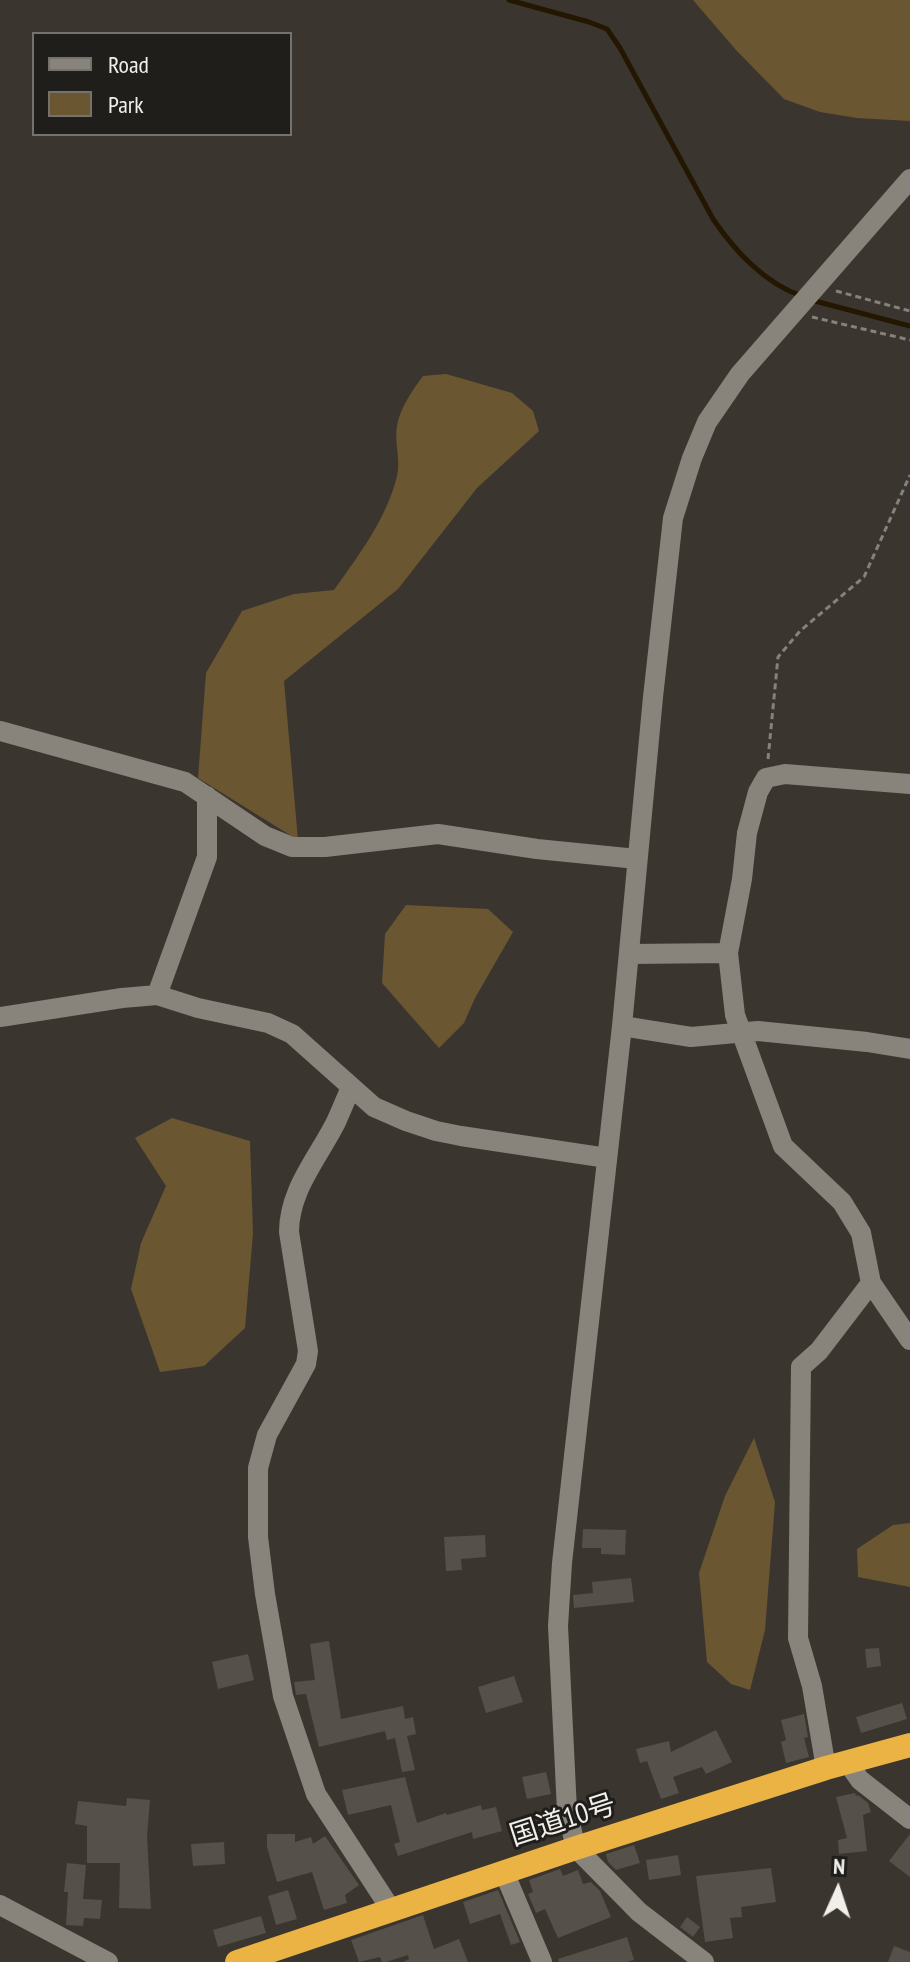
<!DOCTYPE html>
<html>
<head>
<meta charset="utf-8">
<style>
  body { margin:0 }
  #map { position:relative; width:910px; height:1962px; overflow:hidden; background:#3a362f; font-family:"PT Sans Narrow",sans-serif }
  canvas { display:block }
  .legend { position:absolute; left:32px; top:32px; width:260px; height:104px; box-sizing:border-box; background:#201e1b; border:2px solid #74726e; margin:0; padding:10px 14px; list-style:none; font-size:24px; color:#f2efeb }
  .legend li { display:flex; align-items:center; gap:16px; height:40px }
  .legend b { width:40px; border:2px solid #74726e }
  .north { position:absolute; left:798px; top:1850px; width:80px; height:80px; -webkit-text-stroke:6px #201e1b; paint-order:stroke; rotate:3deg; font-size:22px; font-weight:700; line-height:32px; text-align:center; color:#f2efeb }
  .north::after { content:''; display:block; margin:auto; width:28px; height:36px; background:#f2efeb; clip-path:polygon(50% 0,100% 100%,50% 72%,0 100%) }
</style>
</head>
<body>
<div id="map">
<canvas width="910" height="1962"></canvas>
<ul class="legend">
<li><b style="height:10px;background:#88847b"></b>Road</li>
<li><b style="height:22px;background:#6b5632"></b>Park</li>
</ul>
<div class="north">N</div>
</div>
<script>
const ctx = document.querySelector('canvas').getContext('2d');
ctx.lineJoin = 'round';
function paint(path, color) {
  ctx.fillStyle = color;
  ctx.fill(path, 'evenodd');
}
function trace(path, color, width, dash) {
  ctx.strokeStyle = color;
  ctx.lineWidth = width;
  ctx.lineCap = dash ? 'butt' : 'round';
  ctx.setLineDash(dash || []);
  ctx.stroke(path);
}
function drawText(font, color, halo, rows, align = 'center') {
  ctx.font = font + ' "PT Sans Narrow","Noto Sans JP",sans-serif';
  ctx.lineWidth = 6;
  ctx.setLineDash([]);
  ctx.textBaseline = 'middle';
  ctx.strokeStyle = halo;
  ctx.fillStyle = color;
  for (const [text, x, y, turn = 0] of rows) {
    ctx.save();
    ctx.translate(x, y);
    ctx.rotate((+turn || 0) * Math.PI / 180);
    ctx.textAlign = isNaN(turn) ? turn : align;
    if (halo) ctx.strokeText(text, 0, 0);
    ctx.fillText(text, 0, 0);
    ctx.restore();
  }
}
const green = new Path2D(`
  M693 0H910V121L857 118 820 112 784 99 736 50Z
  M446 374 512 393 533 411 539 431 477 488 398 589 284 681 298 840 198 778 206 673 242 611 294 594 334 590C359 555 387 518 397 476 401 460 394 442 397 426 400 408 412 391 423 376Z
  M406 905 488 909 513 932 475 998 464 1023 439 1048 382 983 385 934Z
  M172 1118 250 1141 253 1233 245 1328 204 1366 160 1372 131 1289 141 1243 166 1186 135 1138Z
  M754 1438 775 1502 765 1630 750 1690 731 1684 707 1662 699 1573 725 1496Z
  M910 1523V1587L858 1577 857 1549 893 1525Z`);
const stream = new Path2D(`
  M509 0 589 22 607 29 620 48 713 219C734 250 765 284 802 296
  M811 300 910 326`);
const building = new Path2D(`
  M583 1529 626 1530 625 1555 601 1554V1548H582Z
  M485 1535 486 1557 461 1559 462 1570 446 1571 444 1537Z
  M631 1578 634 1602 574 1608 573 1595 593 1593 592 1582Z
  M329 1641 341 1719 403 1706 405 1719 413 1717 416 1734 407 1736 415 1770 402 1772 395 1738 387 1740 385 1731 319 1747 306 1694 296 1695 294 1682 315 1680 310 1644Z
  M879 1648 881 1666 867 1668 865 1649Z
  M248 1654 254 1680 218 1689 212 1662Z
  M514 1676 523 1702 486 1713 478 1687Z
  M902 1703 907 1719 861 1733 856 1717Z
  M804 1714 808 1737 804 1738 809 1757 786 1763 781 1742 786 1740 781 1720Z
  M716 1730 732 1762 706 1774 702 1767 673 1777 679 1793 661 1799 647 1761 640 1763 636 1749 669 1741 671 1752Z
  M546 1772 551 1794 527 1799 522 1777Z
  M405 1777 417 1823 446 1813 447 1815 481 1805 482 1810 496 1807 502 1831 473 1839 472 1832 398 1856 394 1844 400 1842 391 1805 348 1815 342 1790Z
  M855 1793 856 1796 858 1795 868 1803 871 1812 863 1815 867 1851 839 1854 838 1840 847 1838 836 1797Z
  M127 1798 150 1800 147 1836 151 1909 119 1908 120 1863H87V1826L75 1824 78 1801 126 1806Z
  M267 1834H295V1842L311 1837 313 1844 325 1836 359 1885 345 1895 347 1903 324 1910 312 1872 277 1882 267 1847Z
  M910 1834V1877L889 1861Z
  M224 1842 225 1864 193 1866 191 1844Z
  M634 1845 640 1863 616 1870 608 1862 606 1854Z
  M678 1855 681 1875 649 1880 646 1860Z
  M67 1863 86 1865 83 1899 102 1900 100 1919 84 1918 83 1926 66 1925 68 1892H64Z
  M771 1868 776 1902 741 1907 742 1917 730 1918 733 1938 705 1942 696 1876Z
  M560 1869 563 1876 578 1870 583 1884 591 1882 600 1891 611 1917 558 1938 545 1909 536 1913 528 1894 533 1892 529 1880Z
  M288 1890 297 1919 276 1925 268 1896Z
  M498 1890 520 1942 511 1945 500 1914 470 1924 463 1902Z
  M423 1915 434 1949 459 1939 468 1962H403L409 1959 408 1955 386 1962H382L380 1957 359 1962 351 1940Z
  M261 1916 266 1933 218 1947 213 1930Z
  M687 1917 700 1927 693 1937 680 1927Z
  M627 1937 634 1960 627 1962H559L558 1959Z
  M894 1946 910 1952V1962H888Z`);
const path = new Path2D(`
  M836 291 910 311
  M812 317 910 340
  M768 759 778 657 800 631 864 577 910 475`);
const minor = new Path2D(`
  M0 731 185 782 265 836 292 847H325L438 834 537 849 637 859
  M630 954 728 953
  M157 995 207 857V796
  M0 1017 122 998 157 995 198 1008 268 1023 292 1034 374 1107 406 1121 436 1131 461 1136 607 1158
  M622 1026 691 1037 758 1031 867 1042 910 1049
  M351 1087C346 1099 341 1111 336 1122 318 1158 289 1190 289 1232L308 1351 306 1364 267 1435 258 1468V1537L265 1594 283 1696 316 1794 392 1911
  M871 1283 910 1340
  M848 1763 860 1780 910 1819
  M826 1768 812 1686 798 1638 801 1367 819 1351 871 1283 861 1233 842 1202 783 1146 735 1015 728 953 742 879 747 833 758 792 766 778 785 774 910 784
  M504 1872 542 1962
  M0 1905 108 1962
  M704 1962 639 1912 576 1848 567 1811 558 1626 562 1563 622 1026 653 697 673 518 692 458 707 422 740 374 910 179`);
const highway = new Path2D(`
  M237 1962 576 1848 826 1768 910 1745`);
const streetNames = [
  ["国道10号",563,1821,-18]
];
paint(green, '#6b5632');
trace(stream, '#231702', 5);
paint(building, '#555049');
trace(path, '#85817c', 3, [6, 4]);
trace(minor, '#88847b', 20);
trace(highway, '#ebb343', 24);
drawText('28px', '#f2efeb', '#201e1b', streetNames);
</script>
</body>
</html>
